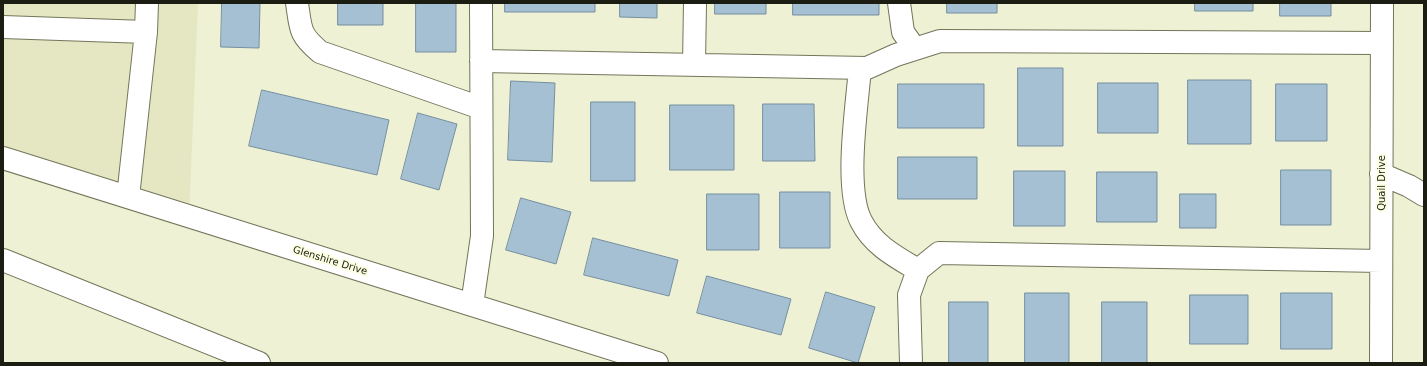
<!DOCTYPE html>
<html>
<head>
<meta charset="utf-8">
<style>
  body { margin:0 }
  #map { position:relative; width:1427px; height:366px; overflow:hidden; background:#eff1d4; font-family:"DejaVu Sans",sans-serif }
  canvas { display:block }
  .frame { position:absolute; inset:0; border:4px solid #1c1d12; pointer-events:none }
</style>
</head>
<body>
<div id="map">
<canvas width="1427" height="366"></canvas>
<div class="frame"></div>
</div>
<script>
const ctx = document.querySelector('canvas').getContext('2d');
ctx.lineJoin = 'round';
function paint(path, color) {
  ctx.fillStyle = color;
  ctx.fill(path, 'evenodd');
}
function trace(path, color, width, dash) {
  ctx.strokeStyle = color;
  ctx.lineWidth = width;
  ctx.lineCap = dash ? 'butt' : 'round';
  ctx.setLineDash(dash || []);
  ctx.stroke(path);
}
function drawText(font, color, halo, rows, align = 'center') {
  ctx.font = font + ' "DejaVu Sans",sans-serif';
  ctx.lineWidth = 4;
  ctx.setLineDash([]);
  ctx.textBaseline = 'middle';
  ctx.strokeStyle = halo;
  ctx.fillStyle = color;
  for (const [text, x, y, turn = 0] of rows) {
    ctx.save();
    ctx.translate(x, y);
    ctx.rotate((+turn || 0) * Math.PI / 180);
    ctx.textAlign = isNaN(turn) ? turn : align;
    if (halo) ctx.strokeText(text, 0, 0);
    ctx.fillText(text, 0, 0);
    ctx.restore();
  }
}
const built = new Path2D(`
  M3 3H198L189 216 3 162Z`);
const building = new Path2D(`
  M222 3H260L259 48 221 47Z
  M338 3H383V25H338Z
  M416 3H456V52H416Z
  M505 3H595V12H505Z
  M620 3H657V18L620 17Z
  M715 3H766V14H715Z
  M793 3H879V15H793Z
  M947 3H997V13H947Z
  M1195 3H1253V11H1195Z
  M1280 3H1331V16H1280Z
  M1018 68H1063V146H1018Z
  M1188 80H1251V144H1188Z
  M511 81 555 83 552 162 508 160Z
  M1098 83H1158V133H1098Z
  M898 84H984V128H898Z
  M1276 84H1327V141H1276Z
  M262 90 389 120 377 175 249 146Z
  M591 102H635V181H591Z
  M763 104H814L815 161H763Z
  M670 105H734V170H670Z
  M418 113 457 124 439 190 401 179Z
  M898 157H977V199H898Z
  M1281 170H1331V225H1281Z
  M1014 171H1065V226H1014Z
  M1097 172H1157V222H1097Z
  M780 192H830V248H780Z
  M707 194H759V250H707Z
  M1180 194H1216V228H1180Z
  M521 198 571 212 556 264 506 250Z
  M593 238 678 260 669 296 584 275Z
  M707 276 791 299 781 335 697 313Z
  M826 292 875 307 858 363 809 348Z
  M1025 293H1069V363H1025Z
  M1281 293H1332V349H1281Z
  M1190 295H1248V344H1190Z
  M949 302H988V363H949Z
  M1102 302H1147V363H1102Z`);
const minor = new Path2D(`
  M297 3C301 30 299 34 320 52L481 108
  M899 3 903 32 915 49
  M3 27 146 32 128 197
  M146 32 147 3
  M481 61 867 68 896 55 940 41 1382 43
  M694 65 695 3
  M860 68C857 106 844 188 861 221 873 245 896 257 918 270
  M3 158 657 363
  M1381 174 1409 186 1424 195
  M472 305 482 236 481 3
  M911 363 909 295 918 270 939 253 1381 261
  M1381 363 1382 3`);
const highway = new Path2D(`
  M3 260 259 363`);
const streetNames = [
  ["Quail Drive",1382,183,-90],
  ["Glenshire Drive",330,261,17]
];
paint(built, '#e4e7c2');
paint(building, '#a5c0d2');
trace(building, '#758fa0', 1);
trace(minor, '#73755a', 24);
trace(highway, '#73755a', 24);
trace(minor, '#fff', 22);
trace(highway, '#fff', 22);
drawText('10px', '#1c1d12', '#fcffe1', streetNames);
</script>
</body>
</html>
